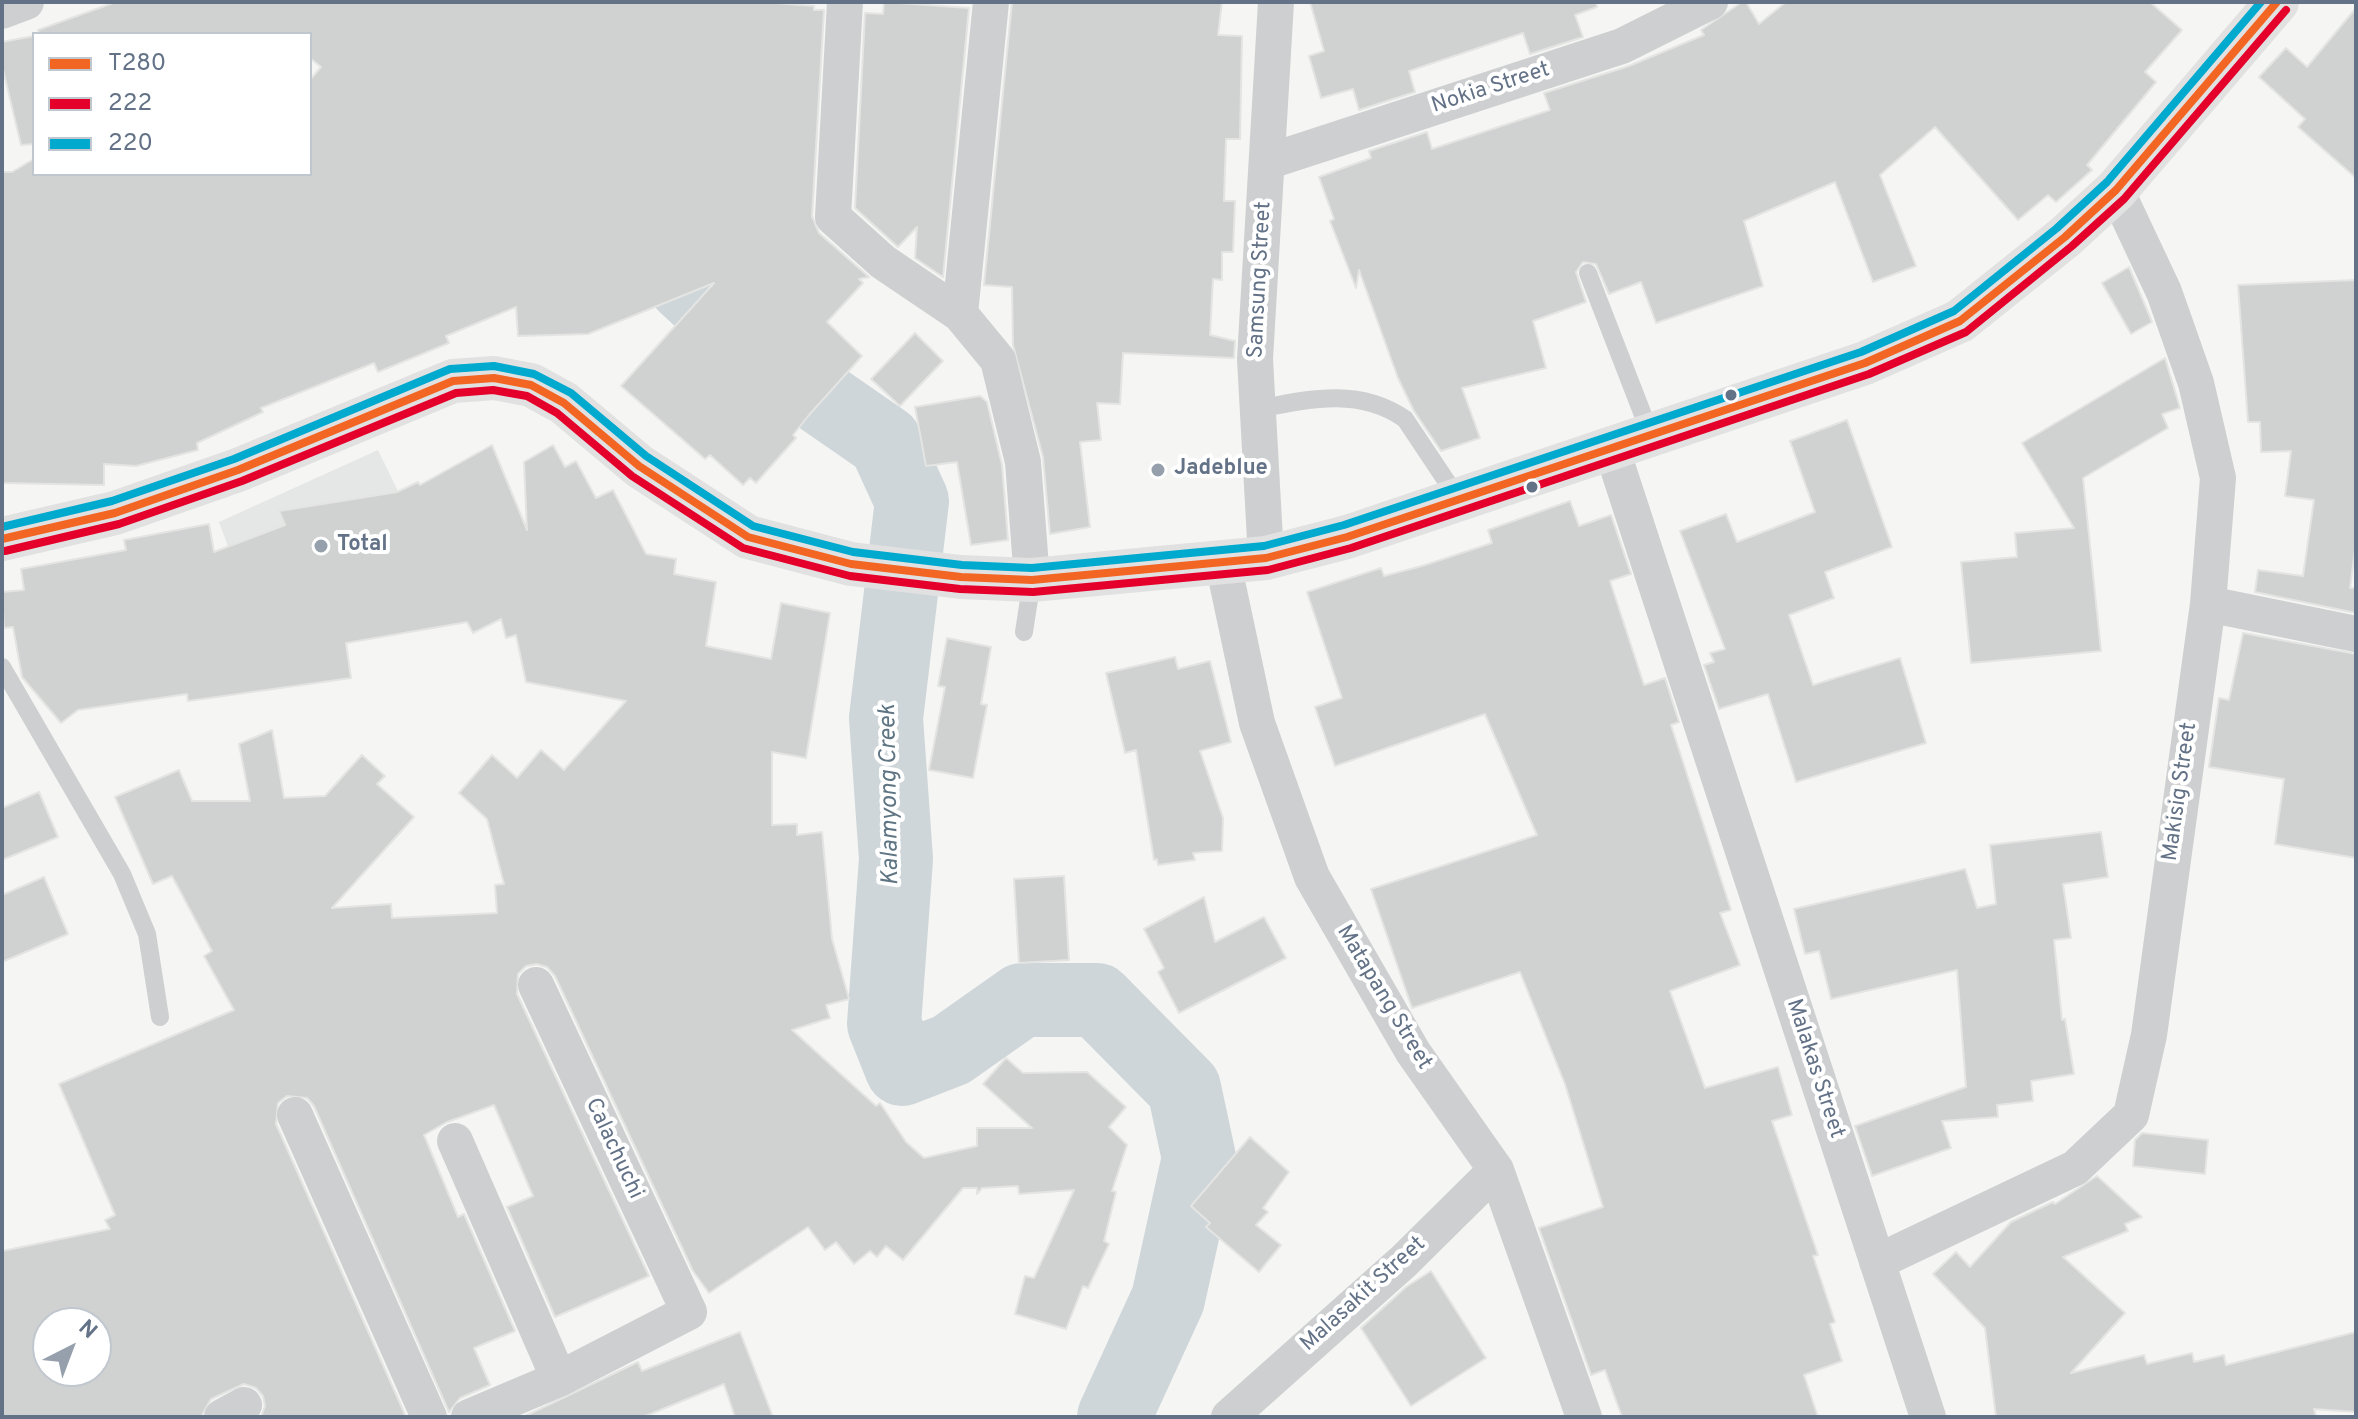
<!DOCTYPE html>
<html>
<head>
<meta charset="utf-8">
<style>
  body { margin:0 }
  #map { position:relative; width:2358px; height:1419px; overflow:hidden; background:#f5f5f3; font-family:Overpass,sans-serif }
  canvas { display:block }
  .frame { position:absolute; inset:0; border:4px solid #637286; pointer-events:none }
  .legend { position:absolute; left:32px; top:32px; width:280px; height:144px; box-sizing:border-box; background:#fff; border:2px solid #c1c7cf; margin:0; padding:10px 14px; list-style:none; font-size:24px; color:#637286 }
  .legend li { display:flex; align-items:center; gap:16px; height:40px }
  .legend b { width:40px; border:2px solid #c1c7cf }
  .north { position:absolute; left:32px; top:1307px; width:80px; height:80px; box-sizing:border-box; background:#fff; border:2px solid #c1c7cf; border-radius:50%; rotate:42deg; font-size:22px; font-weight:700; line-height:32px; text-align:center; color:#637286 }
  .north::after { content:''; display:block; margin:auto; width:28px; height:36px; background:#96a0ac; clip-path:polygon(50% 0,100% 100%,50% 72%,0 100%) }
</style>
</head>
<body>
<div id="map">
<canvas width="2358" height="1419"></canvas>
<div class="frame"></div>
<ul class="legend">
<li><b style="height:10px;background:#f26522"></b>T280</li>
<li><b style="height:10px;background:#e4002b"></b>222</li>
<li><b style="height:10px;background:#00a9ce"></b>220</li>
</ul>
<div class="north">N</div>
</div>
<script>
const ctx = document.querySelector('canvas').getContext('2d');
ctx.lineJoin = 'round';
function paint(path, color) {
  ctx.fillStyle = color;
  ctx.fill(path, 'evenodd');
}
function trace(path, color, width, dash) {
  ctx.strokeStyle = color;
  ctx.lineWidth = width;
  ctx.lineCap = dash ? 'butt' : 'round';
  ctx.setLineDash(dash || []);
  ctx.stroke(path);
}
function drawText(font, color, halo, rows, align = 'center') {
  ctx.font = font + ' Overpass,sans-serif';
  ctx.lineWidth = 8;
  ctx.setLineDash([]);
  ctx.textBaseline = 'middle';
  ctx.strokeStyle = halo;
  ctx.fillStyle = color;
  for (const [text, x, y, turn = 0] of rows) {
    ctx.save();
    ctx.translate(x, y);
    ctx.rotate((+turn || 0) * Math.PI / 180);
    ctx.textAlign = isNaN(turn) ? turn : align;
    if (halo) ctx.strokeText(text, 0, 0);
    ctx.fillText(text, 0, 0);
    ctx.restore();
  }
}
const built = new Path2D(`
  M378 450 444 586 269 658 219 522Z`);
const river = new Path2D(`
  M643 205 685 285 765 359 885 442 912 501 886 718 896 859 884 1024 902 1069 951 1050 1022 1000H1097L1184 1088 1199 1158 1168 1299 1114 1417`);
const building = new Path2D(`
  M116 2H762L814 6V10H824L812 216 819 233 869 277 859 279 863 283 827 322 862 356 809 415 793 435 796 438 756 483 750 478 743 485 710 455 705 459 621 386 714 283 588 334 518 336 516 307 446 336 449 343 378 372 374 363 261 408 263 412 197 443 198 450 136 466 104 464V485L2 483V172H12L34 159V174H310V80L321 67 310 58V34H39L38 30Z
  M884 2 969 8 943 277 915 258 917 227 898 247 855 208 865 13 883 14Z
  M1012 2H1222L1218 35 1242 36 1240 139H1226L1224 201H1235L1233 252H1222V280L1213 279 1210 335 1235 341 1234 358 1123 353 1120 404 1097 403 1101 440 1080 442 1090 527 1050 534 1043 457 1013 345 1012 287 984 285Z
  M1310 2H1596L1597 7 1575 15 1583 37 1530 54 1523 33 1409 71 1415 92 1359 110 1353 89 1321 98 1309 56 1324 51Z
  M1742 2H1746L1759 24 1786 2H2150L2182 30 2145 72 2156 82 2087 165 2092 170 2056 202 2048 195 2018 220 1935 127 1880 175 1916 266 1873 282 1835 182 1744 221 1763 286 1656 323 1641 282 1609 294 1596 264 1583 262 1576 272 1586 302 1533 321 1546 368 1462 388 1480 438 1441 451 1414 411 1398 378 1359 270 1356 288 1330 221 1334 219 1319 177 1371 158 1369 151 1427 132 1432 149 1550 110 1544 93 1629 66 1704 35 1701 30Z
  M2356 8V178L2298 127 2305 119 2259 77 2286 48 2307 67Z
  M34 36V144L21 145 2 65V42Z
  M2129 267 2152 322 2131 334 2102 283Z
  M2356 280V542L2350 588H2356V613L2255 592 2258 570 2303 576 2314 500 2285 496 2291 451 2261 452 2260 422H2248L2238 285Z
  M915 333 943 361 900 406 871 379Z
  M2165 358 2180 408 2162 414 2168 428 2083 478 2101 651 1971 663 1961 562 2017 557 2015 533 2074 528 2022 443Z
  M980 396 987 402 1002 465 1008 540 971 545 957 462 926 466 915 407Z
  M1847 420 1892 547 1825 572 1834 598 1789 615 1813 685 1900 658 1926 743 1796 782 1768 694 1719 709 1704 665 1714 662 1710 653 1725 649 1680 531 1726 514 1737 542 1815 512 1790 441Z
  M492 445 527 530 524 462 553 445 565 467 576 461 596 498 613 490 646 554 676 559 674 574 716 582 706 646 771 659 781 603 830 613 806 758 772 752V825L797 824V835L822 832 832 939 849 999 826 1005 830 1018 792 1030 876 1106 880 1103 906 1142 924 1158 977 1146V1128H1032L983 1084 1006 1058 1023 1073 1087 1072 1126 1107 1109 1127 1127 1145 1112 1191 1116 1192 1104 1241 1109 1244 1088 1288 1083 1286 1066 1329 1015 1314 1025 1276 1034 1278 1074 1190 1019 1194 1018 1186 982 1188 977 1194V1188H963L903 1260 886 1246 877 1257 870 1251 854 1264 836 1242 825 1250 808 1227 709 1293 693 1271 555 976 547 967 537 964 526 966 518 974 517 994 649 1276 555 1317 507 1207 533 1196 494 1105 447 1122 424 1135 458 1217 464 1214 515 1331 474 1348 490 1385 460 1398 449 1412 314 1106 307 1098 287 1096 278 1103 276 1124 406 1417H261L265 1406 263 1396 256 1388 244 1384 211 1399 201 1417H2V1251L110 1229 105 1220 115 1215 59 1084 234 1010 204 956 212 951 172 876 153 884 115 797 179 770 192 801H250L239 744 272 730 284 798 325 796 362 755 385 776 377 784 414 817 332 908 391 904 392 918 497 913 495 885 504 884 487 819 459 793 492 755 517 778 541 750 564 770 626 701 526 682 516 635 506 638 501 619 473 633 467 622 346 643 351 678 188 701 187 694 78 710 61 723 22 677 13 627 4 628 2 592 24 590 21 569 126 550 124 540 209 524 214 552 285 525 279 511 397 492 418 482 420 485ZM48 1323H96V1371H48Z
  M1570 501 1579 526 1611 515 1631 574 1610 581 1644 685 1665 678 1679 722 1671 725 1731 910 1720 913 1740 965 1670 991 1705 1088 1778 1067 1792 1115 1772 1121 1818 1255 1813 1256 1835 1322 1830 1324 1842 1361 1804 1375 1818 1417H1622L1605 1370 1591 1375 1539 1228 1603 1207 1565 1084 1520 972 1412 1008 1371 889 1537 835 1485 714 1335 766 1315 707 1342 698 1307 592 1381 568 1384 576 1422 566 1492 543 1488 530Z
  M2243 633 2356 654V858L2275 844 2284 779 2209 767 2219 698 2229 700Z
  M947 638 991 647 981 704 987 705 973 778 929 770 945 687 938 686Z
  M1175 657 1178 669 1210 661 1231 742 1200 751 1223 818 1222 851 1193 853 1195 860 1158 865 1157 859 1154 860 1136 750 1125 753 1106 673Z
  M39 792 58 837 2 860V808Z
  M2101 832 2108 877 2063 884 2071 938 2054 940 2062 1020 2065 1019 2074 1074 2031 1081 2033 1101 1997 1105 1998 1117 1942 1121 1951 1148 1872 1176 1855 1126 1966 1087 1957 970 1831 999 1819 951 1805 954 1794 909 1965 869 1977 908 1996 904 1990 845Z
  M1064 876 1069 960 1019 963 1014 879Z
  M44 877 68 934 2 962V895Z
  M1204 897 1215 942 1264 917 1286 958 1179 1013 1158 972 1164 968 1144 929Z
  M2142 1133 2208 1140 2205 1174 2133 1166 2135 1140Z
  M1250 1137 1289 1172 1263 1208 1268 1212 1256 1225 1281 1245 1259 1272 1206 1227 1210 1223 1191 1206Z
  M2097 1176 2142 1217 2125 1224 2128 1231 2063 1257 2125 1313 2071 1373 2144 1355 2147 1364 2192 1353 2194 1362 2224 1355 2226 1365 2356 1332V1412L2314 1409 2316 1417H1996L1985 1328 1933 1274 1956 1252 1970 1267 2011 1222 2053 1202 2055 1204Z
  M1431 1271 1486 1358 1411 1406 1361 1328 1406 1287Z
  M740 1332 773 1417H735L724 1384 643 1417H523L638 1362 642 1371Z`);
const service = new Path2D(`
  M1588 273 1650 433
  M1258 409C1309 399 1359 387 1405 419L1457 497
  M1024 632 1032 580
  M2 667 122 874 147 934 160 1017`);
const minor = new Path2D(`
  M845 2 833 217 883 262 960 314 998 360 1023 462 1032 580
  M2 11 26 2
  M1267 162 1622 46 1710 2
  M960 314 991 2
  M1611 447 1928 1417
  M1266 558 1255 359 1276 2
  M1223 563 1257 723 1312 877 1413 1052 1496 1170 1584 1417
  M2208 604 2356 634
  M295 1115 429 1417
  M455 1141 559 1379
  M1877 1262 2075 1168 2131 1115 2149 1035 2208 604 2218 478 2196 383 2164 292 2116 190
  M222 1417 244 1405
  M469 1417 559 1379 689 1312 536 985
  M1229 1417 1404 1261 1496 1170`);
const primary = new Path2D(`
  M2 539 115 513 238 470 453 381 494 378 531 385 564 403 639 466 748 537 851 564 961 577 1032 580 1266 558 1347 537 1865 363 1960 321 2065 237 2116 190 2277 2`);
const bus1 = new Path2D(`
  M2 539 115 513 238 470 453 381 494 378 531 385 564 403 639 466 748 537 851 564 961 577 1032 580 1266 558 1347 537 1865 363 1960 321 2065 237 2116 190 2277 2`);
const bus2 = new Path2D(`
  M5 551 119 524 242 481 456 393 493 390 527 396 557 413 632 476 743 548 850 576 960 589 1033 592 1268 570 1351 548 1869 374 1966 332 2072 246 2124 199 2286 10`);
const bus3 = new Path2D(`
  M2 527 112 501 234 459 450 369 494 366 534 374 571 393 646 456 753 526 853 552 962 565 1032 568 1264 546 1344 525 1861 352 1954 311 2057 228 2107 182 2261 2`);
const markers = [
  [1731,395,7,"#637286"],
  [1158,470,8,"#96a0ac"],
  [1532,487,7,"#637286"],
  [321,546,8,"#96a0ac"]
];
const streetNames = [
  ["Nokia Street",1491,89,-18],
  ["Samsung Street",1261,280,-87],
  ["Makisig Street",2181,792,-82],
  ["Matapang Street",1383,998,59],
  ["Malakas Street",1814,1069,72],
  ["Calachuchi",613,1149,65],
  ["Malasakit Street",1364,1295,-42]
];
const poiNames = [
  ["Jadeblue",1174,470],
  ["Total",337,546]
];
const waterNames = [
  ["Kalamyong Creek",891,795,-91]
];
paint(built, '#e5e7e6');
trace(river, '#ced6d9', 74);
paint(building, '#d0d1d1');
trace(building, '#e4e4e3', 2);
trace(service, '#cecfd0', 18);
trace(minor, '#cecfd0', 36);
trace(primary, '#e1e1e2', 44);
trace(bus1, '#f26522', 8);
trace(bus2, '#e4002b', 8);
trace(bus3, '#00a9ce', 8);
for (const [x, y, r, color] of markers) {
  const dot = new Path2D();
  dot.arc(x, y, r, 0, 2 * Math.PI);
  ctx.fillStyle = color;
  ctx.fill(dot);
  trace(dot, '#fff', 3);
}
drawText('22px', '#637286', '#fff', streetNames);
drawText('bold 22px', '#637286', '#fff', poiNames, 'left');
drawText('italic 24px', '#5f7583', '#fff', waterNames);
</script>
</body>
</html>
